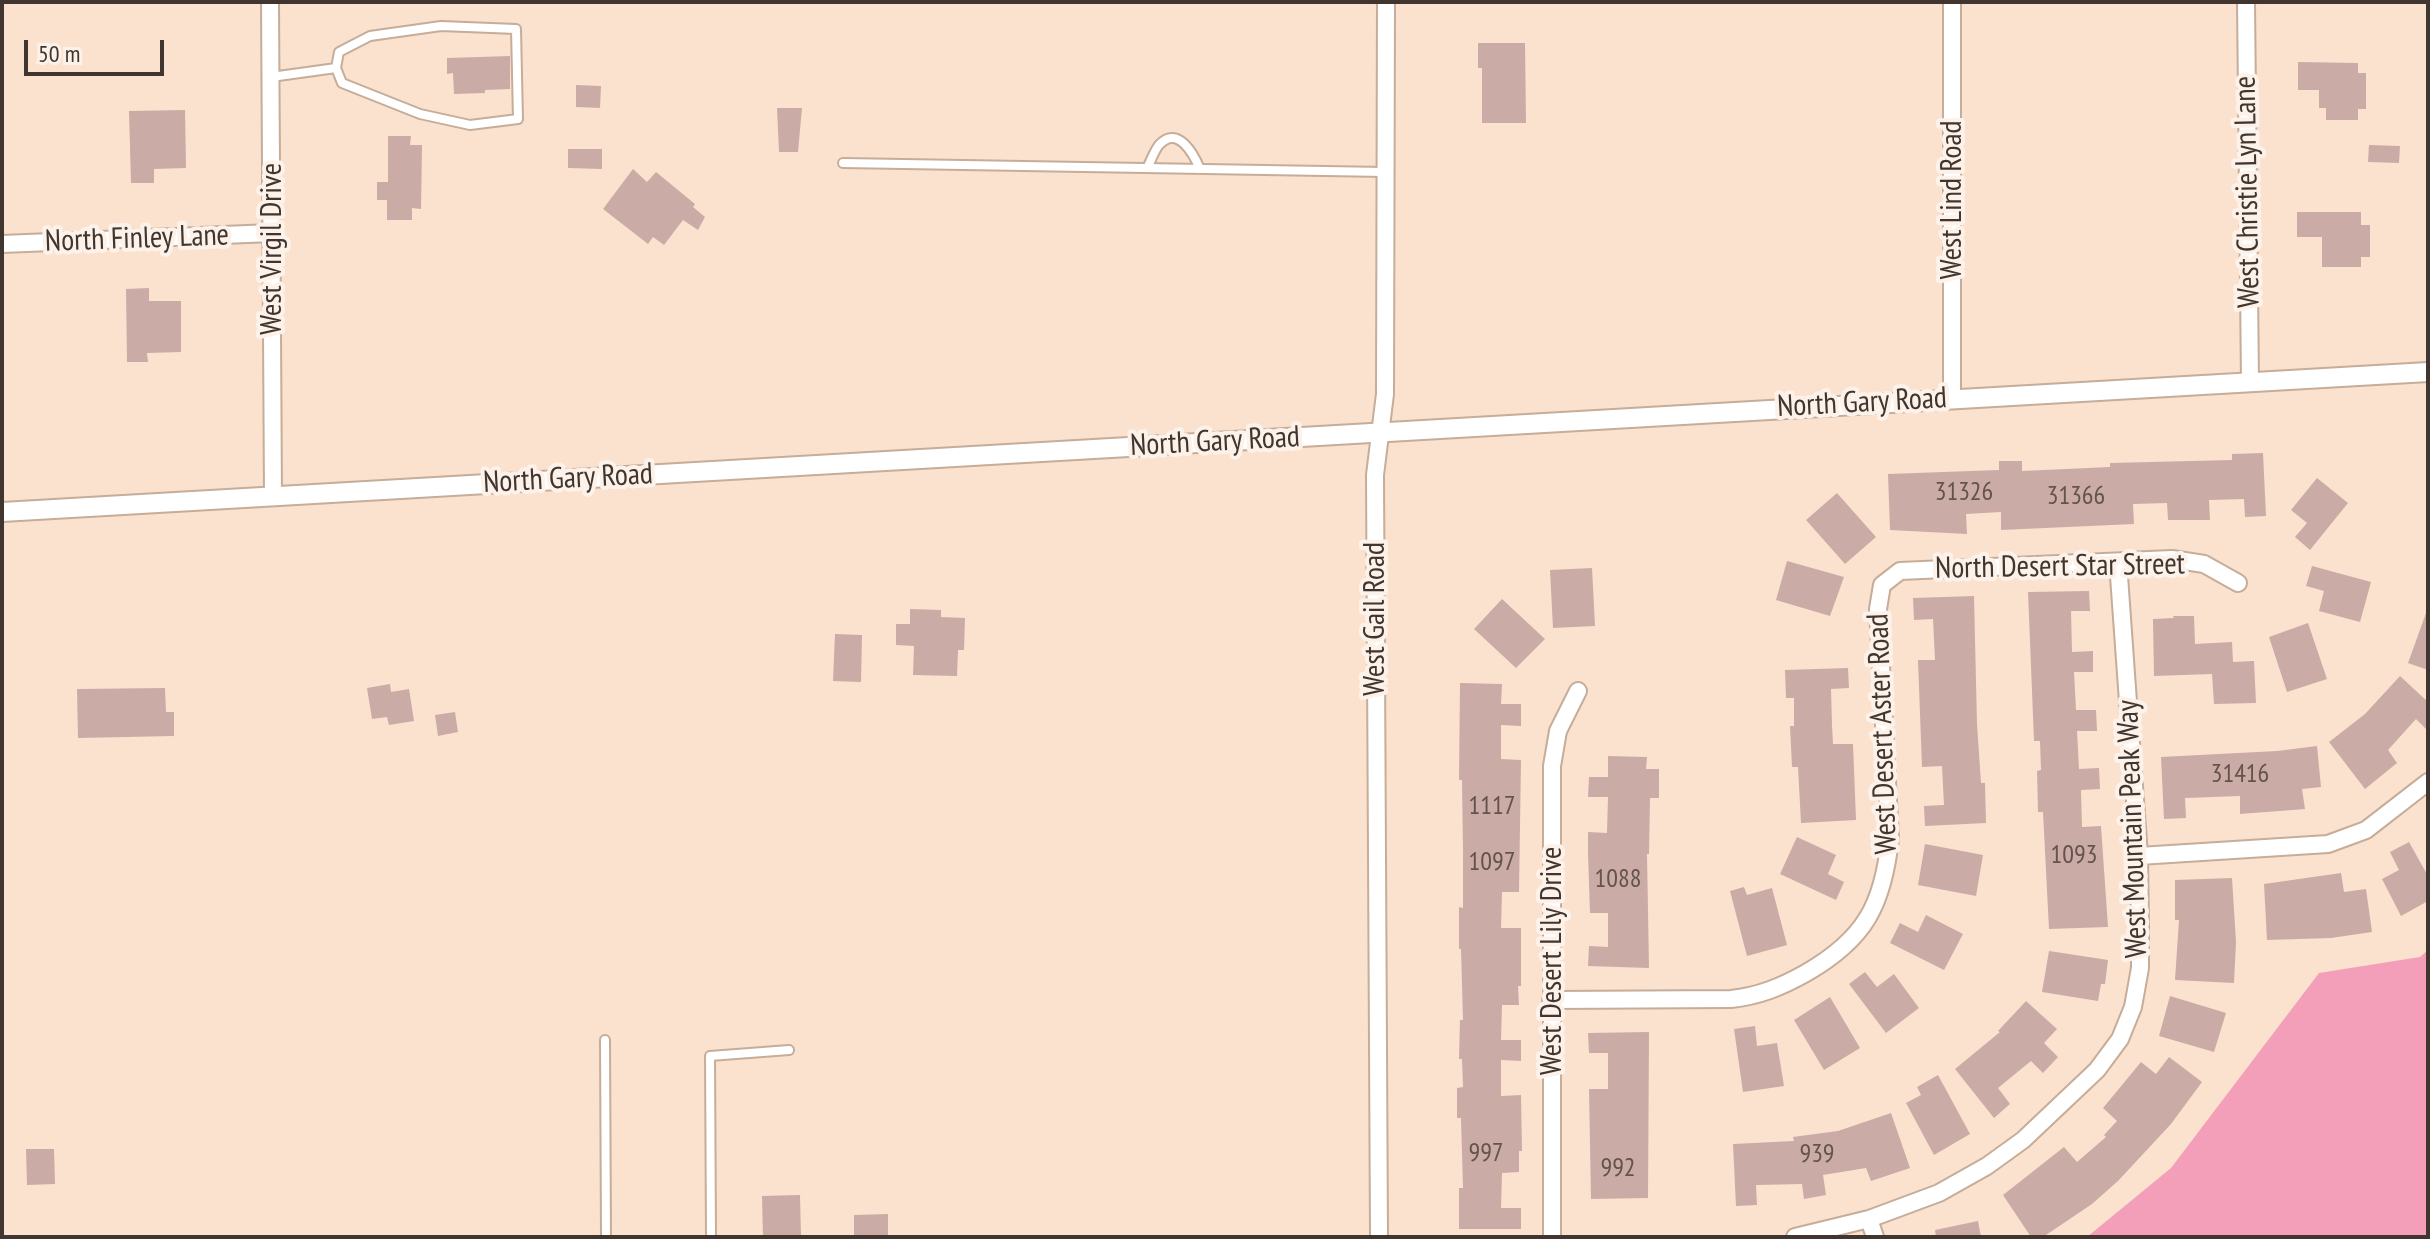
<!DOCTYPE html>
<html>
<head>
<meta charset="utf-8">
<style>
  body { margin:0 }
  #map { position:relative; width:2430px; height:1239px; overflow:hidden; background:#fbe2ce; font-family:"PT Sans Narrow",sans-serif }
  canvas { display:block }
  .frame { position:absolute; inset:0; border:4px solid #40362f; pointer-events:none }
  .scale { position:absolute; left:24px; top:40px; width:140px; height:36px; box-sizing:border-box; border:4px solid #40362f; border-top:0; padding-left:10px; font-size:24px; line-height:28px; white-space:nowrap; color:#40362f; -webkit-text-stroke:6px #fdf2ea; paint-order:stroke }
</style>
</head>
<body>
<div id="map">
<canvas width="2430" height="1239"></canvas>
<div class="frame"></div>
<div class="scale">50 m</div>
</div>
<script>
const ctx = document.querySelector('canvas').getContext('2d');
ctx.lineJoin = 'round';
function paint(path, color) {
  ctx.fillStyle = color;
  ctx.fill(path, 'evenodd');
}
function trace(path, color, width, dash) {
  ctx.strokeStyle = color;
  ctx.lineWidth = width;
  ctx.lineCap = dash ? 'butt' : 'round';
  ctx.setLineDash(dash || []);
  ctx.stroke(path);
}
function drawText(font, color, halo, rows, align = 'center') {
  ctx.font = font + ' "PT Sans Narrow",sans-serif';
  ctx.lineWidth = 8;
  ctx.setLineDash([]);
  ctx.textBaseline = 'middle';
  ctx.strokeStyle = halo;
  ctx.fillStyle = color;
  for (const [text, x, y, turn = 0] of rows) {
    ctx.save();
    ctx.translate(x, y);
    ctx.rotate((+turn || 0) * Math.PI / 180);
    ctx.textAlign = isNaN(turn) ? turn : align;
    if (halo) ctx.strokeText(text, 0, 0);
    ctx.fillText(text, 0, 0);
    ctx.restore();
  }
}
const green = new Path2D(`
  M2428 950V1237H2087L2171 1168 2319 973 2420 957Z`);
const building = new Path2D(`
  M1478 43H1525L1526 123H1482V68H1478Z
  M510 56V89L485 90V93L454 94 453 73 447 74V58Z
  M2298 62 2358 63V73H2366V109H2358V120H2326V108H2319V90H2298Z
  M576 85 601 86 600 108 576 107Z
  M777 108H802L798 152H779Z
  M185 110 186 168 154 169V183H131L129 111Z
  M388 136H411L410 145H422L421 209 412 208V220H387V200H377V182H388Z
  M2369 145 2400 146 2399 163 2368 162Z
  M568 149H602V169L568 168Z
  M633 169 647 182 656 172 695 204 693 207 705 217 698 230 683 220 664 245 653 237 648 244 603 209Z
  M2297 212H2361V225H2370V257H2361V267H2322V237H2297Z
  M149 288V301H181V352L147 353 148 362H127L126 289Z
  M2263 453 2266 516 2245 517 2244 499 2209 500 2210 520H2168L2167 503 2133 504 2134 524 2001 530V512L1966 514 1967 534 1890 530 1888 474 1999 470V461H2022V471L2110 467V463L2232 460V454Z
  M2317 478 2348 503 2310 550 2295 537 2307 523 2291 510Z
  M1837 493 1876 537 1845 564 1806 520Z
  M1787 561 1844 577 1830 616 1776 600Z
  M2312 566 2371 582 2360 622 2319 611 2324 591 2306 586Z
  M1592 568 1595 626 1553 628 1550 570Z
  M2089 591 2090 611H2071L2072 652 2093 651V672H2074L2076 710H2096L2097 731H2077L2079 769 2099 768 2100 789 2081 790 2082 827 2101 826 2108 927 2049 929 2043 812H2038L2037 771 2041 770 2040 741H2034L2028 592Z
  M1974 596 1977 724 1981 783H1985L1986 823 1925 826 1924 806 1944 805 1942 766 1922 767 1918 660H1935L1933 619 1914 620 1913 598Z
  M1502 599 1545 639 1516 668 1474 629Z
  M910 609 941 610V617L965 618 964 650H958L957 676 913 675 914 646 896 645V624H910Z
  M2426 613H2428V670L2408 663Z
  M2173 616H2194L2195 644 2232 642 2233 662 2254 661 2256 703 2214 704 2212 674 2154 676 2153 619 2174 618Z
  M2308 623 2327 679 2287 692 2269 637Z
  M835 634 862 635 861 682 833 681Z
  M1848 668 1849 688 1831 689 1832 725 1833 744H1853L1856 820 1801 823 1798 767H1792L1790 726H1794V698H1786L1785 670Z
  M2400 676 2428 702V731L2416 719 2388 750 2397 763 2365 789 2329 742 2365 714Z
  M1460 683 1502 684 1501 704H1521V726L1501 725V759L1521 760 1519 892H1502L1501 928H1521V986H1518L1519 1005H1502L1501 1040H1521V1061L1501 1060V1096L1521 1095 1522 1151H1519V1172L1502 1173 1501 1208H1521V1229H1459V1188H1463L1461 1118H1457V1088L1463 1087 1462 1059H1459L1460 1020H1463L1461 949H1459V907L1463 908V852L1462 780H1459Z
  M390 684 391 692 409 689 414 721 389 725 387 717 372 719 367 688Z
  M165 688 166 712H174V736L78 738 77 689Z
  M455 712 458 732 438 736 435 715Z
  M2317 746 2321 787 2302 789 2305 809 2240 814V796L2185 798 2186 818 2164 819 2161 757 2277 751Z
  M1608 756 1647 757 1646 769H1659V798H1650L1649 854H1647L1649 968 1588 966 1589 946 1608 947V913H1590L1588 853V832L1607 833 1608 797H1588L1589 777H1608Z
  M1797 837 1836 855 1828 874 1844 882 1836 900 1780 874Z
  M2409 842 2428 876V901L2401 916 2382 879 2399 870 2390 852Z
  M1925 844 1983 855 1976 896 1918 885Z
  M2341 873 2344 892 2366 889 2372 932 2331 938 2267 940 2264 884Z
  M2232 878 2236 942 2234 983 2175 980 2179 920H2175V880Z
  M1744 887 1747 895 1772 888 1787 945 1747 956 1730 891Z
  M1926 915 1963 934 1944 970 1890 943 1900 923 1918 932Z
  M2049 951 2108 960 2105 984H2101L2098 1001 2042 992Z
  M1865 972 1877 987 1894 974 1919 1008 1886 1033 1849 984Z
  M2170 996 2226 1013 2214 1052 2159 1036Z
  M1830 997 1860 1048 1824 1070 1794 1020Z
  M2026 1001 2057 1029 2044 1043 2058 1057 2043 1073 2031 1061 1998 1088 2010 1104 1994 1118 1955 1069 2000 1032 1998 1031Z
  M1755 1026 1757 1046 1777 1043 1784 1086 1743 1092 1734 1029Z
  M1649 1032 1648 1198 1591 1199 1589 1089H1608V1053H1589L1588 1033Z
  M2169 1057 2202 1082 2171 1124 2118 1181 2092 1204 2043 1237H2031L2003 1195 2064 1147 2077 1162 2106 1137 2104 1135 2117 1121 2103 1108 2141 1062 2156 1074Z
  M1938 1075 1970 1134 1934 1155 1906 1103 1921 1095 1917 1087Z
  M1891 1113 1910 1168 1871 1181 1866 1168 1823 1175 1826 1195 1804 1199 1802 1184 1756 1185 1757 1205 1736 1206 1733 1144 1794 1141 1793 1137 1838 1131Z
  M26 1149H54L55 1184 27 1185Z
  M800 1195 801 1237H763L762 1196Z
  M888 1214V1237H854V1215Z
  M1978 1221 1981 1237H1936L1935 1230Z`);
const service = new Path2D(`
  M441 26 516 29 518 119 470 125 420 114 342 83 336 68 339 52 370 36Z
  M271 77 336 68
  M843 163 1385 172
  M1147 168C1151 161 1154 151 1159 145 1178 124 1194 155 1200 169
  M605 1040 606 1237
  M711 1237 710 1056 789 1050`);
const minor = new Path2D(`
  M270 2 273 496
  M1952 2V398
  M2246 2 2250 382
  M2 244 272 233
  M2139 856 2328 844 2366 830 2428 782
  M1551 1000 1731 999C1759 996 1781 987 1806 973 1865 939 1883 905 1890 839L1878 609 1882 585 1900 571 2172 559 2204 564 2238 583
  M1869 1219 1875 1237
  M1379 1237 1375 475 1385 394 1386 2
  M1552 1237V766L1558 731 1578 691
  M1795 1237 1869 1219 1939 1193 1987 1166 2023 1140 2097 1070 2120 1039 2133 1007 2140 968V925L2139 856 2118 562`);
const tertiary = new Path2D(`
  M2 512 2428 372`);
const numberNames = [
  ["31326",1964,493],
  ["31366",2076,497],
  ["31416",2240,775],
  ["1117",1492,807],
  ["1093",2074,856],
  ["1097",1492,863],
  ["1088",1618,880],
  ["997",1486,1154],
  ["939",1817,1155],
  ["992",1618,1169]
];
const streetNames = [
  ["West Christie Lyn Lane",2248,192,-91],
  ["West Lind Road",1952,200,-90],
  ["North Finley Lane",137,239,-2],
  ["West Virgil Drive",272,249,-90],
  ["North Gary Road",1862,403,-3],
  ["North Gary Road",1215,442,-3],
  ["North Gary Road",568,479,-3],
  ["North Desert Star Street",2060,567,-1],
  ["West Gail Road",1375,619,-90],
  ["West Desert Aster Road",1883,734,-92],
  ["West Mountain Peak Way",2133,829,-92],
  ["West Desert Lily Drive",1552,961,-90]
];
paint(green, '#f39fb9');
paint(building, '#cbaba5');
trace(service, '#c5ad9a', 12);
trace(minor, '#c5ad9a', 20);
trace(tertiary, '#c5ad9a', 22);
trace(service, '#fff', 8);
trace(minor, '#fff', 16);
trace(tertiary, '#fff', 18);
drawText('26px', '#63534c', null, numberNames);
drawText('30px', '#40362f', '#fdf2ea', streetNames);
</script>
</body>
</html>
